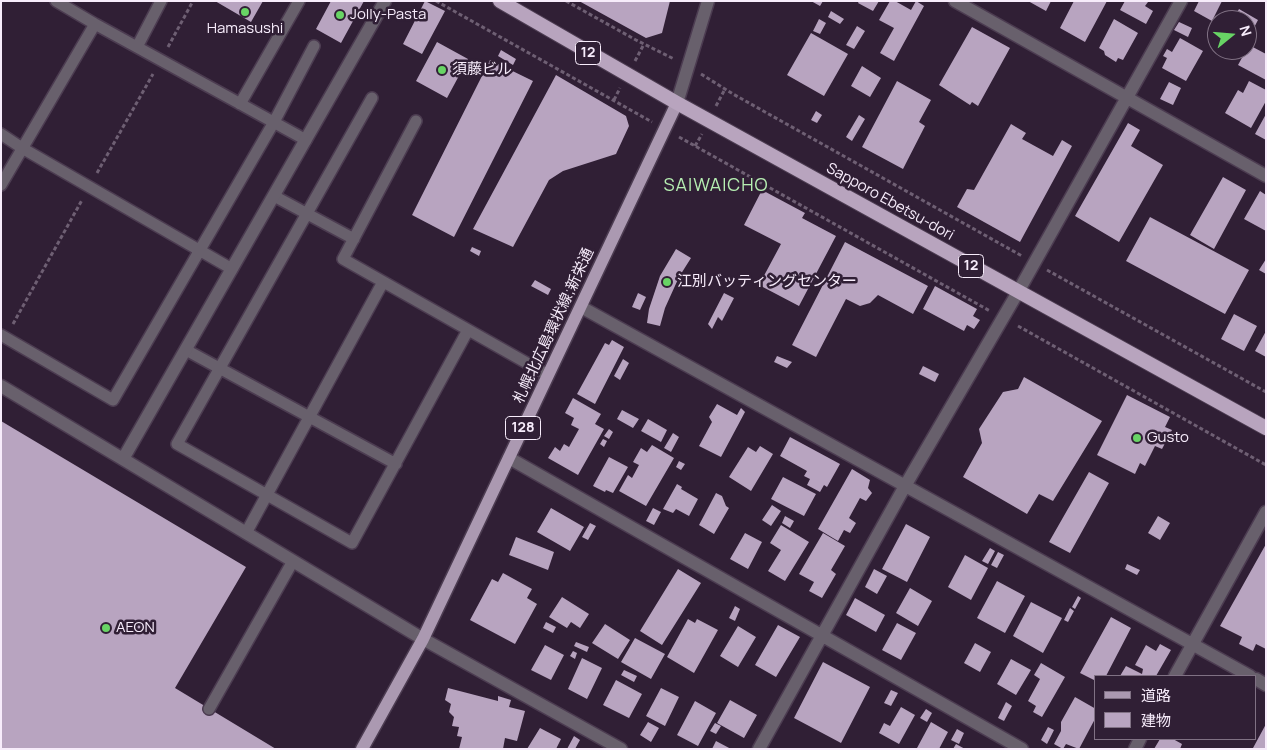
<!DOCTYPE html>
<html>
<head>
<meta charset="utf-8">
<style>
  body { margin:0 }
  #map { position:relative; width:1267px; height:750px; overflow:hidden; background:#301f35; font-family:Manrope,"Noto Sans JP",sans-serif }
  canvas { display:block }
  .frame { position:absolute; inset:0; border:2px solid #f7ecfb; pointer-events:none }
  .legend { position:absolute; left:1094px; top:675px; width:162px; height:65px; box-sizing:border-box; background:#301f35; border:1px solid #807184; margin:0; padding:6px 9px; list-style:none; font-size:15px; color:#f7ecfb }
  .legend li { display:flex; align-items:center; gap:10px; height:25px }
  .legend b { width:25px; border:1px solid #807184 }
  .north { position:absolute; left:1207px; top:10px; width:50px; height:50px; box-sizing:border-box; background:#301f35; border:1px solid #807184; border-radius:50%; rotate:73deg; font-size:14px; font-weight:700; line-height:20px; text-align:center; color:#f7ecfb }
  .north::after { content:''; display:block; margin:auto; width:18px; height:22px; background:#68d465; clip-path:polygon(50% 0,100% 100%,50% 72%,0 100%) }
</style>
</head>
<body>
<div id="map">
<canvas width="1267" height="750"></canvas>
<div class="frame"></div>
<ul class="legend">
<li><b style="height:6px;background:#ab99b1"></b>道路</li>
<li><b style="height:14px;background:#b8a4c0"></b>建物</li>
</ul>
<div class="north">N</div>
</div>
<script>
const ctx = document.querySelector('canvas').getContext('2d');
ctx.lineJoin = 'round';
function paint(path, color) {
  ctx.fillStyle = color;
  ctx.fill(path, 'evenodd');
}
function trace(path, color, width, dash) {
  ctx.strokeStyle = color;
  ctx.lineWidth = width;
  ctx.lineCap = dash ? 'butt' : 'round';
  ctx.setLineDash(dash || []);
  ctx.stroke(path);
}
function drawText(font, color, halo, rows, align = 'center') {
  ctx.font = font + ' Manrope,"Noto Sans JP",sans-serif';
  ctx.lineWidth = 5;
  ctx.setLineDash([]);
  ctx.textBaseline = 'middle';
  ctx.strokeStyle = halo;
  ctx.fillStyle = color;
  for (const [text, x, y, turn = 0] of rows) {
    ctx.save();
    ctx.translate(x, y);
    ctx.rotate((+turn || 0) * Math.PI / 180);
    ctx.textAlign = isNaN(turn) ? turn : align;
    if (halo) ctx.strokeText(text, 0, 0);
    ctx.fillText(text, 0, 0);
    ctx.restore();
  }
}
const building = new Path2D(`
  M215 1H263L251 22Z
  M331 1H364L341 43 316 29Z
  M425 1 445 11 422 54 403 44Z
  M579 1H670L662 33 646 38Z
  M811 1H823L820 6Z
  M859 1H879L873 11 858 3Z
  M890 1H895L911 10 916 1 924 6 894 61 880 53 894 28 879 20Z
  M1028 1H1051L1046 11Z
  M1074 1H1107L1085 42 1060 28Z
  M1125 1 1148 2 1145 6 1153 11 1146 24 1120 10Z
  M1199 1H1222L1212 21 1194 11Z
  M1239 9 1258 20 1247 41V20H1233Z
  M831 11 844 19 840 24 828 17Z
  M819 19 826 23 820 34 813 31Z
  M1114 19 1138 33 1123 60 1118 58 1116 62 1105 55 1104 51 1099 48Z
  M1179 22 1192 28 1188 37 1174 30Z
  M857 26 865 31 854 49 846 45Z
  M972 27 1010 48 978 106 972 102 970 105 939 85Z
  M811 33 848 54 824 96 787 75Z
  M1180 38 1203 51 1186 81 1162 68 1167 58 1163 56 1167 49 1172 52Z
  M437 42 468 59 447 98 416 81Z
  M1249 45 1266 54V80L1238 65Z
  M501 50 516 59 513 65 498 56Z
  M490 60 533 81 454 237 412 215Z
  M862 66 881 78 870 97 851 86Z
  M556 75 626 116 629 126 616 154 563 171 549 180 513 247 473 229Z
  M897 81 931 100 919 122 925 126 903 169 862 147Z
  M1249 81 1266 90V101L1251 128 1225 113 1238 90 1243 93Z
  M1169 82 1181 88 1173 105 1160 99Z
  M816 111 822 115 817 123 811 120Z
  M1266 114V140L1255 134Z
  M859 115 865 119 852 141 846 137Z
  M1128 123 1140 130 1131 146 1163 165 1119 242 1075 216Z
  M1011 124 1026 133 1022 139 1053 156 1062 140 1072 146 1020 242 957 207 967 189 974 190Z
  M1223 177 1246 190 1214 249 1190 235Z
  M762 190 805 213 802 218 836 236 799 306 759 285 781 244 744 225Z
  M1260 191 1266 195V231L1244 219Z
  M1150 217 1249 270 1225 314 1126 261Z
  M845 242 928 286 913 314 878 295 870 303 860 306 846 299 816 357 792 345Z
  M472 247 481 251 479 256 470 251Z
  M676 249 691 258 679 277 665 308 660 326 647 323 649 309 660 276Z
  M1266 259V274L1259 270Z
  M535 280 551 289 548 295 531 286Z
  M935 286 977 309 973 316 980 320 974 329 967 325 964 331 923 309Z
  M638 293 646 297 640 310 632 307Z
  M724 293 734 298 722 321 718 317 712 329 708 324Z
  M1234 314 1257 326 1244 351 1221 339Z
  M1266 331V357L1255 351Z
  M612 340 624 347 595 404 577 394 605 343 609 345Z
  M777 356 792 362 787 368 774 362Z
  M623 359 629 363 620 380 614 376Z
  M923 366 939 374 935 382 919 374Z
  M1024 377 1102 421 1053 501 1039 494 1027 514 963 477 982 443 979 429 1003 392 1018 389Z
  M1127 395 1170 417 1165 427 1172 430 1162 449 1155 446 1145 466 1140 463 1135 474 1097 455Z
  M573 398 601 414 595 424 604 429 578 475 548 458 555 447 560 451 564 444 569 447 579 429 571 425 574 418 565 413Z
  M717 404 737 415 741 408 745 412 721 457 699 446 712 422 709 417Z
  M622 410 639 419 633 428 617 419Z
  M648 419 667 430 661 442 641 431Z
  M1 421 246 567 175 688 276 749H1Z
  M609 429 613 432 609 439 604 436Z
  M673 433 679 437 671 452 664 448Z
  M790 437 840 464 827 487 824 485 820 492 807 485 810 479 804 476 807 471 780 456Z
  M603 439 607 441 604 447 600 444Z
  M652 445 674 458 646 506 619 491 628 475 632 478 639 465 633 462 641 448 647 452Z
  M760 446 773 454 751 491 729 477 748 447 756 452Z
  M609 457 628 467 613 493 606 490 605 492 593 486Z
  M679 461 685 464 681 470 676 467Z
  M852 469 870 480 868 488 872 493 866 501 860 498 849 518 856 523 850 533 844 530 838 541 818 529Z
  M1089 472 1109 483 1070 553 1049 542Z
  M783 477 816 494 804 516 771 499Z
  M677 484 682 487 681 489 698 499 689 516 676 509 673 513 663 509Z
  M716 493 722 496 726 506 729 508 714 534 699 525Z
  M772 505 781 511 771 526 762 520Z
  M551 508 584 527 570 551 537 532Z
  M653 508 661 512 654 525 646 521Z
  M785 516 794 521 790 528 782 523Z
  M1158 516 1170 523 1160 540 1148 533Z
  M590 523 596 526 588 540 582 537Z
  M906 524 930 537 907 582 882 569Z
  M781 525 809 542 785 581 768 571 781 550 770 543Z
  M745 533 762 542 748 569 730 559Z
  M823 533 845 546 831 570 836 574 822 598 809 591 814 582 799 574Z
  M516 537 554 552 548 570 509 555Z
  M1266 544V649L1256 644 1253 651 1239 644 1242 637 1220 626Z
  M990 548 995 551 988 564 982 561Z
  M998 552 1004 555 997 568 991 565Z
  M965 555 988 568 971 600 948 587Z
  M1127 564 1140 570 1137 575 1125 569Z
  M678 569 701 583 662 645 640 631Z
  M874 569 887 576 877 594 865 587Z
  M503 573 532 589 527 598 537 604 515 644 470 620 492 579 498 582Z
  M997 581 1025 596 1005 633 977 618Z
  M910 588 932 601 918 626 896 613Z
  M1078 596 1081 598 1075 609 1072 607Z
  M562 597 589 614 580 628 571 622 567 628 549 617Z
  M855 598 885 615 876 632 846 615Z
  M1031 602 1062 618 1043 653 1013 636Z
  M735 606 740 609 735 621 729 618Z
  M1070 608 1074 611 1068 622 1064 620Z
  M1111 617 1131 628 1106 676H1096V681L1080 673Z
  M688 619 695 623 697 619 718 630 694 673 667 657Z
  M546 622 556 627 553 633 543 628Z
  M897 623 916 633 901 660 882 650Z
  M605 624 630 640 618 659 592 643Z
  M778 625 800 637 776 677 755 665Z
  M738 626 756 637 738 667 720 656Z
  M635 638 665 654 651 679 621 662Z
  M576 642 589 647 587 652 574 646Z
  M975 643 991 652 980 672 964 663Z
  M1160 644 1171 650 1156 676H1120L1126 666 1142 674 1143 669 1135 665 1146 645 1156 651Z
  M545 645 564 655 551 680 531 670Z
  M573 651 577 653 575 659 570 656Z
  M582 658 602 668 587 699 568 689Z
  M1011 659 1031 670 1016 695 997 684Z
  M823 662 870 687 841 743 794 718Z
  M1041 663 1065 677 1042 717 1033 712 1036 706 1028 701 1040 679 1034 675Z
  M624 670 637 676 634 682 621 675Z
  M616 680 642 694 629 718 603 705Z
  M448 688 498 701V696L511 700 509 707 525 711 517 741 505 738 503 749H459L462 737 457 736 459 727 452 726 454 717 449 712 451 704 445 700Z
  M661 688 679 697 665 726 646 716Z
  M891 690 898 693 891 706 884 703Z
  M1075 697 1096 709V717L1079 749 1066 744 1063 749 1054 744 1061 731V722Z
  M730 700 757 715 744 738 717 723Z
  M695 701 716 713 698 746 677 735Z
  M1006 702 1012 706 1004 721 998 718Z
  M901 707 915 715 899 744 879 733 884 723 890 726Z
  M926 709 932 713 927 722 920 718Z
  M648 722 659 728 651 742 640 735Z
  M931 722 948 732 939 749H918L917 748Z
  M715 723 721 726 716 734 710 731Z
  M1266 724V749H1255L1253 748Z
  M1048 727 1054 730 1047 744 1041 740Z
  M540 728 561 739 556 749H527Z
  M957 729 964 733 959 744 951 740Z
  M574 736 580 740 575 749H567Z
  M1160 739H1173L1182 744 1180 749H1154Z
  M716 741 731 749H712Z
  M956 744 965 749H953Z`);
const path = new Path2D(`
  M436 1 652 122
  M566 1 636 40 674 59
  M168 47 193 1
  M635 61 644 44
  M701 74 733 94 1022 256
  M614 100 620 88
  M716 106 725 89
  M679 137 990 311
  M695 146 702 134
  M97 173 153 74
  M1047 270 1266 392
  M13 324 82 200
  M1018 326 1266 465`);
const service = new Path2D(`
  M56 1 95 24 306 140
  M137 47 161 1
  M372 98 177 444 352 543 468 330
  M240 104 299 1
  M416 121 343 259 548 375
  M1 134 22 148 232 269
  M1 185 95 24
  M274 196 354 239
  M1 335 113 400 274 122 314 46
  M186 350 396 464
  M246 533 383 282
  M209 709 293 561`);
const minor = new Path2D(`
  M955 1 1266 176
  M581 307 1250 676
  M1 386 423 639 621 749
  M509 458 1022 749
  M123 459 385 1
  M1175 676 1266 512
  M1256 679 1266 685
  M759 749 905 486 1018 292 1181 1
  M1135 749 1140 739`);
const tertiary = new Path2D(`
  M677 103 708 1`);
const primary = new Path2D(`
  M362 749 423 639 677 103`);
const trunk = new Path2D(`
  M500 1 677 103 1266 428`);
const markers = [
  [245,12,5,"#68d465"],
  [340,15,5,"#68d465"],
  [442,70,5,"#68d465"],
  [667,282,5,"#68d465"],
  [1137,438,5,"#68d465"],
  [106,628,5,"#68d465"]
];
const shields = [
  [588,53,25],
  [971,266,25],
  [523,428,35]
];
const shieldNames = [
  ["12",588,53],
  ["12",971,266],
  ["128",523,428]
];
const poiNames = [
  ["Jolly-Pasta",350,15],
  ["Hamasushi",245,29,"center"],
  ["須藤ビル",452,70],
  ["江別バッティングセンター",677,282],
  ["Gusto",1147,438],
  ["AEON",116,628]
];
const streetNames = [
  ["Sapporo Ebetsu-dori",890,202,29],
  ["札幌北広島環状線;新栄通",554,326,-65]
];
const quarterNames = [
  ["SAIWAICHO",716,186]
];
paint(building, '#b8a4c0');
trace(service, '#4c3c51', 14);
trace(minor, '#4c3c51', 15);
trace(tertiary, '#4c3c51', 15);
trace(primary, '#4c3c51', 15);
trace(trunk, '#4c3c51', 16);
trace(path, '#6e5f73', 3, [4, 2.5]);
trace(service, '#68606c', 11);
trace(minor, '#68606c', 12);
trace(tertiary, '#68606c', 12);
trace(primary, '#ab99b1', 12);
trace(trunk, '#b8a4be', 14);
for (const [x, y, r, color] of markers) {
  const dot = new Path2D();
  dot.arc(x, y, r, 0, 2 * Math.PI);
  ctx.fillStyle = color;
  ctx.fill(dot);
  trace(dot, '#301f35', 2);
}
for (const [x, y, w] of shields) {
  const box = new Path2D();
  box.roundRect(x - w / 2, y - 11.5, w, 23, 4);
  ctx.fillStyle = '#301f35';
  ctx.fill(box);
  trace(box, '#f7ecfb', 1);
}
drawText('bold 14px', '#f7ecfb', null, shieldNames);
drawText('15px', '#f7ecfb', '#301f35', poiNames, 'left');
drawText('15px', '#f7ecfb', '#301f35', streetNames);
ctx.letterSpacing = '1px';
drawText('18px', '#b6efb2', '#301f35', quarterNames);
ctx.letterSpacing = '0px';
</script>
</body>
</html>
